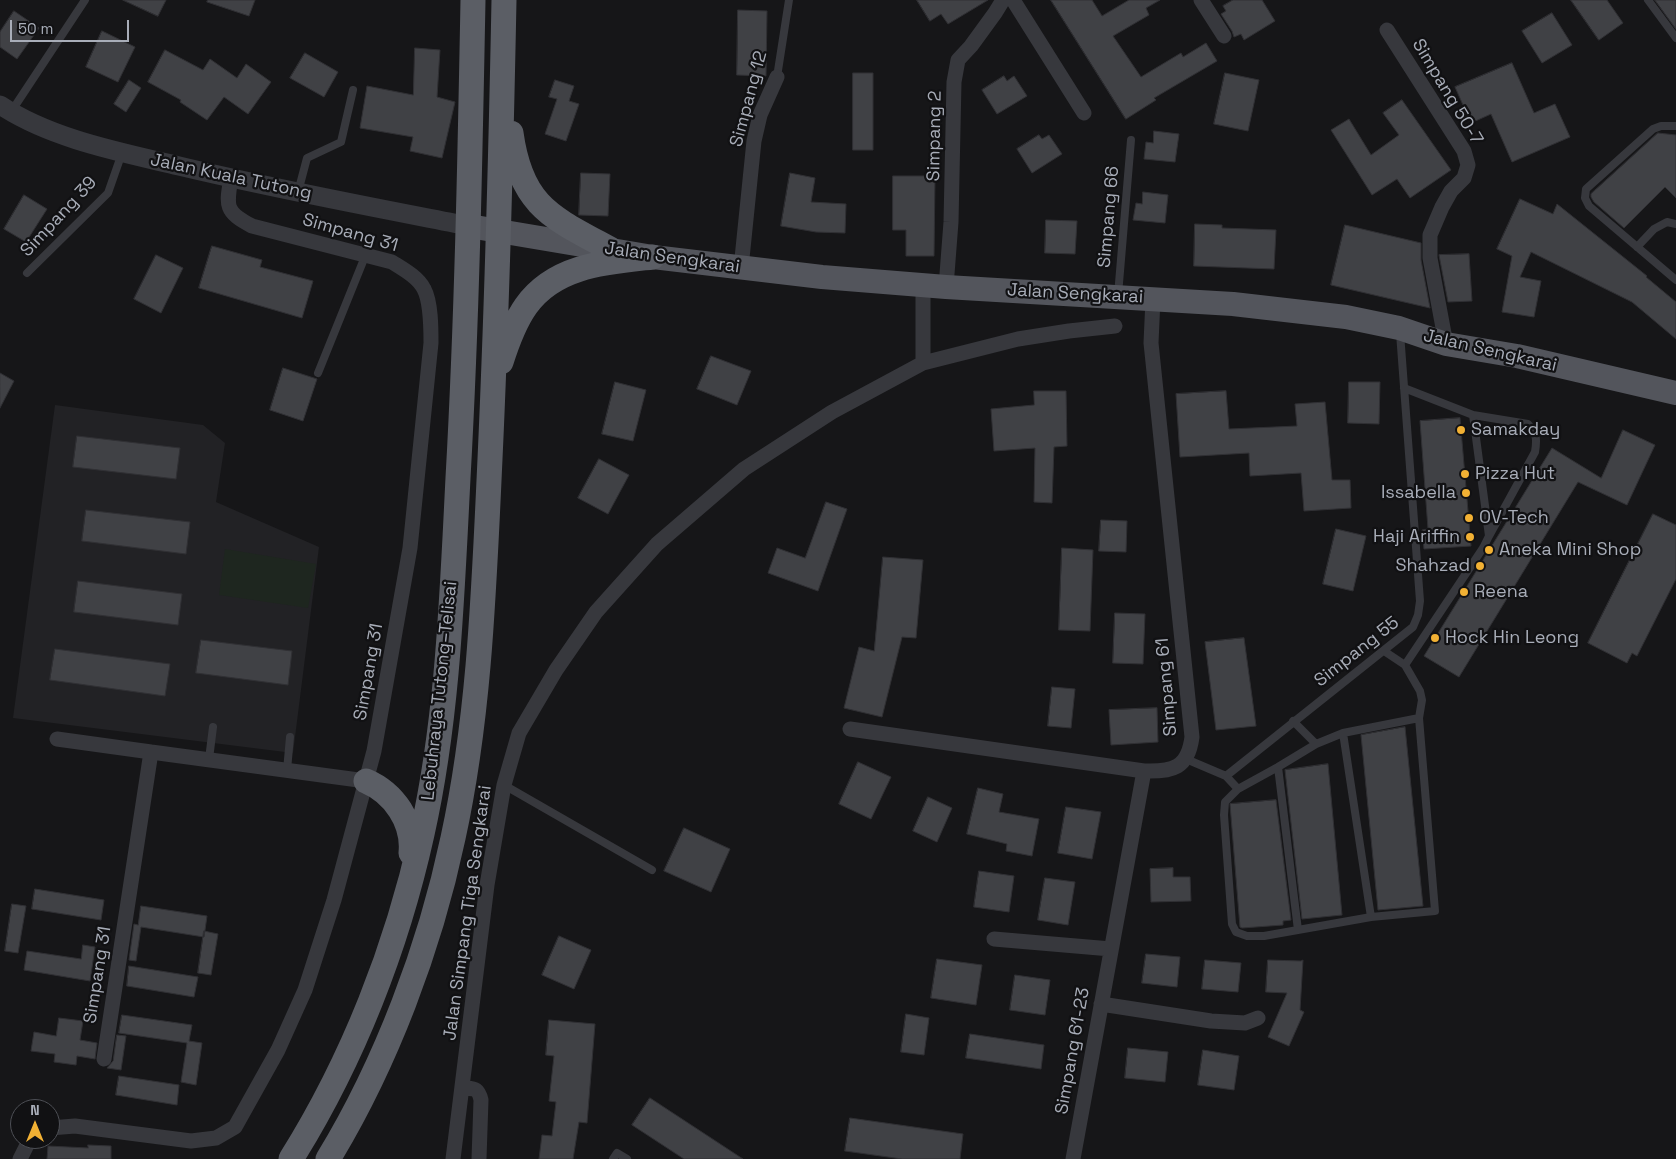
<!DOCTYPE html>
<html>
<head>
<meta charset="utf-8">
<style>
  body { margin:0 }
  #map { position:relative; width:1676px; height:1159px; overflow:hidden; background:#161618; font-family:"Space Grotesk",sans-serif }
  canvas { display:block }
  .north { position:absolute; left:10px; top:1099px; width:50px; height:50px; box-sizing:border-box; background:#111113; border:1px solid #4d4f55; border-radius:50%; rotate:0deg; font-size:14px; font-weight:700; line-height:20px; text-align:center; color:#a8adb8 }
  .north::after { content:''; display:block; margin:auto; width:18px; height:22px; background:#f2b134; clip-path:polygon(50% 0,100% 100%,50% 72%,0 100%) }
  .scale { position:absolute; left:10px; top:20px; width:119px; height:22px; box-sizing:border-box; border:2px solid #a8adb8; border-top:0; padding-left:6px; font-size:15px; line-height:18px; white-space:nowrap; color:#a8adb8; -webkit-text-stroke:4px #111113; paint-order:stroke }
</style>
</head>
<body>
<div id="map">
<canvas width="1676" height="1159"></canvas>
<div class="north">N</div>
<div class="scale">50 m</div>
</div>
<script>
const ctx = document.querySelector('canvas').getContext('2d');
ctx.lineJoin = 'round';
function paint(path, color) {
  ctx.fillStyle = color;
  ctx.fill(path, 'evenodd');
}
function trace(path, color, width, dash) {
  ctx.strokeStyle = color;
  ctx.lineWidth = width;
  ctx.lineCap = dash ? 'butt' : 'round';
  ctx.setLineDash(dash || []);
  ctx.stroke(path);
}
function drawText(font, color, halo, rows, align = 'center') {
  ctx.font = font + ' "Space Grotesk",sans-serif';
  ctx.lineWidth = 4.5;
  ctx.setLineDash([]);
  ctx.textBaseline = 'middle';
  ctx.strokeStyle = halo;
  ctx.fillStyle = color;
  for (const [text, x, y, turn = 0] of rows) {
    ctx.save();
    ctx.translate(x, y);
    ctx.rotate((+turn || 0) * Math.PI / 180);
    ctx.textAlign = isNaN(turn) ? turn : align;
    if (halo) ctx.strokeText(text, 0, 0);
    ctx.fillText(text, 0, 0);
    ctx.restore();
  }
}
const built = new Path2D(`
  M55 405 203 425 225 443 216 502 319 547 293 753 13 718Z`);
const green = new Path2D(`
  M225 549 316 564 308 608 219 595Z`);
const building = new Path2D(`
  M123 0H166L158 16Z
  M208 0H255L249 16 207 2Z
  M917 0H988L948 24 941 14 930 21Z
  M1051 0H1092L1102 16 1129 0H1160L1146 8 1149 15 1113 36 1141 77 1181 53 1183 57 1206 43 1217 61 1154 98 1156 100 1126 119Z
  M1233 0H1262L1275 21 1244 40 1241 34 1234 37 1232 31 1221 14 1226 11 1223 6Z
  M1571 0H1607L1623 23 1599 40Z
  M1655 0H1676V29Z
  M738 10 767 11 766 76 737 75Z
  M14 11 39 28 17 59 0 47V32Z
  M1552 13 1572 45 1542 63 1522 31Z
  M102 31 135 47 118 82 86 67Z
  M415 48 440 50 437 97 455 102 442 158 410 151 413 137 360 128 367 86 413 95Z
  M165 50 203 70 210 59 237 78 246 64 271 82 248 114 224 97 207 120 180 102 181 100 148 82Z
  M305 53 338 72 324 97 290 78Z
  M1512 63 1534 113 1555 104 1570 137 1512 162 1491 114 1471 123 1455 87Z
  M853 73H873V150H853Z
  M1225 73 1259 80 1248 131 1214 124Z
  M1004 76 1007 81 1014 76 1027 96 997 114 982 90Z
  M129 80 141 88 126 112 114 104Z
  M555 80 574 86 569 101 579 104 566 141 545 134 557 99 549 97Z
  M1402 100 1451 170 1410 198 1397 179 1372 195 1331 130 1349 119 1371 155 1399 135 1383 113Z
  M1154 131 1179 134 1175 162 1144 159 1146 142 1153 143Z
  M1658 133 1676 135V198L1665 187 1624 228 1594 202 1591 197V194Z
  M1039 135 1042 139 1049 135 1062 154 1032 173 1017 149Z
  M581 173 610 174 608 216 579 215Z
  M790 173 815 178 811 202 846 204 845 233 816 232 781 226Z
  M893 176H935L934 256H906V230H893Z
  M1143 192 1168 195 1165 223 1133 220 1136 203 1142 204Z
  M24 195 47 209 26 242 4 229Z
  M1520 199 1553 214 1557 204 1647 276 1646 277 1676 302V339L1632 302 1531 252 1520 277 1541 281 1534 317 1502 312 1512 256 1497 249Z
  M1046 220 1077 221 1075 254 1045 253Z
  M1195 224 1222 225V228L1276 230 1274 269 1194 266Z
  M1345 225 1421 243V260L1430 308 1331 285Z
  M212 246 262 260 260 267 313 281 302 318 199 288Z
  M1469 254 1472 301 1448 302 1439 255Z
  M156 255 183 268 161 313 134 299Z
  M711 356 751 371 737 405 697 389Z
  M283 368 317 379 303 421 270 410Z
  M0 373 14 381 0 408Z
  M615 382 646 390 633 441 602 434Z
  M1349 382H1380L1379 424 1348 423Z
  M1034 391H1066L1067 446 1054 447 1052 503 1034 502 1035 448 994 451 991 409 1034 405Z
  M1226 391 1229 429 1297 426 1295 404 1325 402 1332 480H1350L1351 508 1304 511 1301 473 1250 476 1249 453 1180 457 1176 394Z
  M1460 418 1471 546 1424 549 1422 530 1428 529 1420 421Z
  M1623 430 1655 445 1627 505 1578 482 1459 677 1424 656 1552 448 1601 478Z
  M77 436 180 448 176 479 73 467Z
  M599 459 629 475 608 514 578 498Z
  M826 502 847 509 818 591 768 573 777 548 805 558Z
  M86 510 190 522 186 554 82 541Z
  M1653 514 1676 525V579L1637 656 1632 653 1627 663 1588 643Z
  M1101 520 1127 521 1126 552 1099 551Z
  M1336 529 1366 536 1353 591 1323 584Z
  M1062 548 1093 550 1090 631 1059 630Z
  M883 557 923 560 916 638 902 637 882 717 844 708 859 647 874 651Z
  M78 581 182 594 178 625 74 612Z
  M1115 613 1145 614 1143 664 1113 663Z
  M1244 638 1256 726 1216 730 1205 642Z
  M201 640 292 651 288 685 196 673Z
  M55 649 170 664 165 696 50 680Z
  M1052 687 1075 689 1071 728 1048 726Z
  M1157 708 1158 742 1111 745 1109 710Z
  M1405 727 1423 906 1378 910 1361 735Z
  M858 762 891 777 871 819 839 804Z
  M1328 764 1342 915 1302 919 1285 770Z
  M978 788 1003 794 999 812 1039 819 1032 856 1006 851 1007 844 967 834Z
  M928 797 952 808 937 842 913 831Z
  M1276 800 1291 920 1283 921V925L1242 928 1240 927 1230 804Z
  M1066 807 1101 812 1092 859 1058 853Z
  M684 828 730 849 711 892 664 871Z
  M1173 868V877H1190L1191 901 1151 902 1150 869Z
  M979 871 1014 876 1009 912 974 907Z
  M1045 878 1075 882 1068 925 1038 920Z
  M35 889 104 900 101 920 32 909Z
  M12 904 26 906 18 953 5 951Z
  M141 906 207 916 204 937 141 927 136 961 129 960 134 924 138 925Z
  M204 931 218 934 211 975 198 973Z
  M559 936 591 950 574 989 542 975Z
  M83 945 95 947 90 981 24 970 27 951 81 959Z
  M1146 954 1180 957 1177 987 1142 983Z
  M937 959 982 965 976 1005 931 998Z
  M1205 960 1241 963 1238 992 1202 989Z
  M1268 960 1301 961 1303 960 1300 1010 1304 1012 1289 1046 1268 1037 1287 993 1266 992Z
  M129 966 198 977 194 997 127 986Z
  M1015 975 1050 980 1045 1015 1010 1010Z
  M906 1014 929 1018 924 1055 901 1052Z
  M122 1015 192 1025 189 1041 202 1043 196 1085 181 1082 187 1043 119 1033Z
  M59 1018 83 1021 80 1040 97 1043 95 1059 77 1056 76 1065 54 1062 55 1054 31 1051 34 1032 56 1036Z
  M549 1020 595 1024 587 1123 579 1122 573 1159H539L542 1135 552 1136 556 1102 549 1101 554 1056 546 1055Z
  M970 1034 1044 1045 1041 1069 966 1058Z
  M117 1035 126 1036 121 1070 107 1068 113 1061Z
  M1128 1048 1168 1052 1165 1082 1125 1078Z
  M1203 1050 1239 1056 1234 1090 1198 1085Z
  M119 1076 179 1085 177 1105 116 1095Z
  M650 1098 743 1159H684L632 1125Z
  M850 1118 963 1134 960 1159H902L845 1151Z
  M88 1145 111 1146V1159H47L48 1146 88 1148Z`);
const service = new Path2D(`
  M1648 0 1676 38
  M777 77 789 0
  M11 112 85 0
  M1676 126H1661L1653 129 1586 189 1585 198 1589 206 1676 280
  M298 192 307 158 341 142 353 90
  M1637 247 1654 229 1667 222 1676 224
  M27 273 108 193 122 153
  M1118 295 1131 140
  M318 373 366 254
  M1404 388 1473 415 1489 536 1483 548 1405 665
  M1473 415 1528 424C1537 433 1537 440 1535 452L1489 536
  M1293 721 1316 744
  M1343 733 1371 917 1435 911 1419 718 1422 700 1420 691 1405 665 1384 651
  M209 759 213 727
  M1186 759 1226 776 1238 789 1278 767 1316 744 1343 733 1419 718
  M1278 767 1298 930
  M287 770 290 737
  M1226 776 1413 627 1418 615 1420 601 1400 333
  M504 785 652 870
  M1238 789 1225 802 1224 815 1232 924 1236 932 1247 936H1264L1371 917
  M613 1159 617 1153 627 1159`);
const minor = new Path2D(`
  M1013 0 1084 113
  M1201 0 1224 36
  M1387 30 1464 151 1468 165 1464 178 1451 191 1442 207 1430 235V258L1446 344
  M741 268 754 141 760 115 777 77
  M946 287 951 222 954 82 958 60 971 46 995 13 1003 0
  M923 363 1018 339 1069 331 1115 326
  M850 729 1144 771C1173 772 1188 768 1192 737L1151 343 1153 299
  M57 739 151 752
  M994 939 1111 949
  M1101 1004 1211 1021 1245 1023 1258 1018
  M104 1059 151 752 366 781
  M462 1088C474 1089 478 1087 481 1100L479 1159
  M50 1128 75 1126 191 1141 216 1138 235 1127 278 1050 305 990 334 900 374 751 410 548 431 343C431 328 431 302 424 289 418 277 403 269 392 262L252 226C225 212 226 206 231 178
  M20 1159 30 1139
  M453 1159 487 885 504 785 519 733 556 670 596 612 657 544 744 469 832 412 923 363V285
  M1073 1159 1144 771`);
const tertiary = new Path2D(`
  M0 105C51 139 120 152 179 166 275 189 372 207 469 226`);
const primary = new Path2D(`
  M469 226 653 257 822 277 946 287 1233 304 1346 317 1399 328 1446 344 1517 356 1676 393`);
const trunk = new Path2D(`
  M511 133C521 206 551 217 610 249
  M501 362C507 343 514 323 526 306 555 265 607 262 653 257
  M366 781C394 793 414 822 411 853
  M291 1159C353 1060 397 947 422 834 448 718 452 595 458 478 467 318 470 159 473 0
  M328 1159C386 1064 430 947 453 838 480 714 484 586 490 459 497 306 501 153 504 0`);
const markers = [
  [1461,430,5,"#f2b134"],
  [1465,474,5,"#f2b134"],
  [1466,493,5,"#f2b134"],
  [1469,518,5,"#f2b134"],
  [1470,537,5,"#f2b134"],
  [1489,550,5,"#f2b134"],
  [1480,566,5,"#f2b134"],
  [1464,592,5,"#f2b134"],
  [1435,638,5,"#f2b134"]
];
const streetNames = [
  ["Simpang 50-7",1447,92,59],
  ["Simpang 12",749,99,-75],
  ["Simpang 2",935,136,-89],
  ["Jalan Kuala Tutong",231,177,12],
  ["Simpang 39",59,217,-47],
  ["Simpang 66",1109,217,-85],
  ["Simpang 31",350,233,16],
  ["Jalan Sengkarai",672,258,8],
  ["Jalan Sengkarai",1075,294,3],
  ["Jalan Sengkarai",1490,351,13],
  ["Simpang 55",1357,652,-38],
  ["Simpang 31",369,672,-80],
  ["Simpang 61",1167,687,-95],
  ["Lebuhraya Tutong–Telisai",440,691,-84],
  ["Jalan Simpang Tiga Sengkarai",468,913,-82],
  ["Simpang 31",98,975,-81],
  ["Simpang 61-23",1073,1051,-80]
];
const poiNames = [
  ["Samakday",1471,430],
  ["Pizza Hut",1475,474],
  ["Issabella",1456,493,"right"],
  ["OV-Tech",1479,518],
  ["Haji Ariffin",1460,537,"right"],
  ["Aneka Mini Shop",1499,550],
  ["Shahzad",1470,566,"right"],
  ["Reena",1474,592],
  ["Hock Hin Leong",1445,638]
];
paint(built, '#222225');
paint(green, '#1e261f');
paint(building, '#404145');
trace(building, '#303034', 1);
trace(service, '#37383d', 8);
trace(minor, '#37383d', 15);
trace(tertiary, '#37383d', 19);
trace(primary, '#53555c', 24);
trace(trunk, '#5b5e65', 25);
for (const [x, y, r, color] of markers) {
  const dot = new Path2D();
  dot.arc(x, y, r, 0, 2 * Math.PI);
  ctx.fillStyle = color;
  ctx.fill(dot);
  trace(dot, '#111113', 2);
}
drawText('18px', '#a8adb8', '#111113', streetNames);
drawText('18px', '#a8adb8', '#111113', poiNames, 'left');
</script>
</body>
</html>
